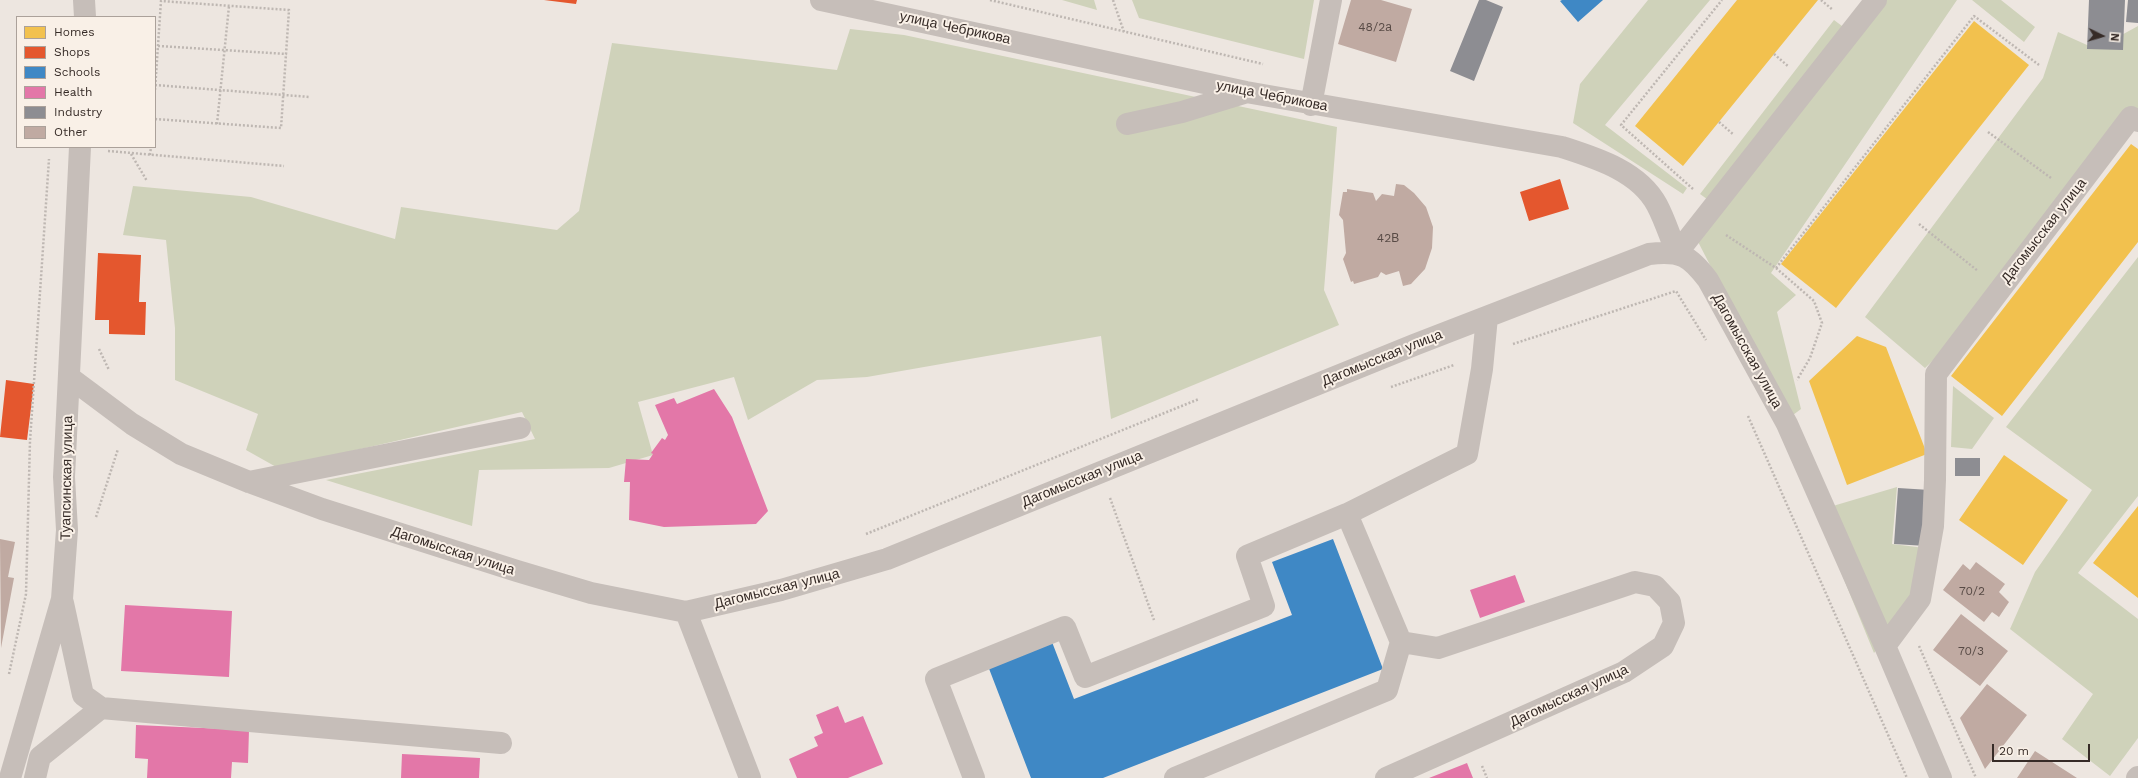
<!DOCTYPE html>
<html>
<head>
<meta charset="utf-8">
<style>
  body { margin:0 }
  #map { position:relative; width:2138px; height:778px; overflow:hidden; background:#ede6e0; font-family:"Work Sans",sans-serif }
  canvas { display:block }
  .legend { position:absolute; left:16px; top:16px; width:140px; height:132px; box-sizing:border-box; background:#f9f0e7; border:1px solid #aba19a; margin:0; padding:5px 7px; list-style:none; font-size:12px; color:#362b27 }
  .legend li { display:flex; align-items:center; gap:8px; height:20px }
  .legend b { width:20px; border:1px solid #aba19a }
  .north { position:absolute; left:2082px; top:16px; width:40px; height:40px; -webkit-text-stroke:3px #f9f0e7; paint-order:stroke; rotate:95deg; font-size:11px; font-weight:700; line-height:16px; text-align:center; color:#362b27 }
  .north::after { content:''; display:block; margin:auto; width:14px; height:18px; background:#362b27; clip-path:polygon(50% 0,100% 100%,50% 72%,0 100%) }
  .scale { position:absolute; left:1992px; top:744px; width:98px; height:18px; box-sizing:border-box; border:2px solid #362b27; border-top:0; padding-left:5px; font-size:12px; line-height:14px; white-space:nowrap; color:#362b27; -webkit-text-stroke:3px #f9f0e7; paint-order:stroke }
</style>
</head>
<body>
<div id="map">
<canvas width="2138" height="778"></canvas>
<ul class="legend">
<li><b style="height:11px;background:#f2c14e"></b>Homes</li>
<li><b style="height:11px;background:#e4572e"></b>Shops</li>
<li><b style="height:11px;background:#3f88c5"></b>Schools</li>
<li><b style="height:11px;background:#e377a8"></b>Health</li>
<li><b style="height:11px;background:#8d8d92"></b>Industry</li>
<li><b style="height:11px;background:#c0aaa2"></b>Other</li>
</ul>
<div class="north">N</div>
<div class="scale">20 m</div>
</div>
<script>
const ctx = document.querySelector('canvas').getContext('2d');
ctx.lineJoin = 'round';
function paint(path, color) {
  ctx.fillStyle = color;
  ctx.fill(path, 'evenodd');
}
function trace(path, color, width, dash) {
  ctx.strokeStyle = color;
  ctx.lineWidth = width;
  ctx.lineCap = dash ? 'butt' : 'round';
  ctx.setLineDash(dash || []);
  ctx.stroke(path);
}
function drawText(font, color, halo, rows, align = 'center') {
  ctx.font = font + ' "Work Sans",sans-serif';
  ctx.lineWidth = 4;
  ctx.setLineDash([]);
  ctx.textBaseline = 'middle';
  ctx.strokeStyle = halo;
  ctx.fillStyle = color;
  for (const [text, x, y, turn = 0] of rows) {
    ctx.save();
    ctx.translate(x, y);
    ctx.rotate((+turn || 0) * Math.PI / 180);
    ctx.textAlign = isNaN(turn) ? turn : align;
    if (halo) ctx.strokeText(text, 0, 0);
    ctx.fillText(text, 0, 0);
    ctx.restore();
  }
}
const green = new Path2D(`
  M1062 0H1094L1097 10Z
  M1132 0H1314L1304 59 1139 18Z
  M1648 0H1710L1605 125 1687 188 1683 194 1573 123 1580 84Z
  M1878 0H1957L1771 273 1796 295 1777 312 1801 409 1789 418 1694 234Z
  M1972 0H2001L2035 27 2024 42Z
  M1834 20 1846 29 1711 202 1700 194Z
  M2138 26V115L1958 337 1925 368 1865 317 2043 78 2058 32 2096 49Z
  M850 29 904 35 1337 127 1324 290 1339 325 1111 419 1101 336 867 377 817 380 748 420 734 377 638 402 653 455 609 468 479 470 472 526 326 480 535 439 522 412 278 468 246 450 258 414 175 380V328L166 240 123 235 133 186 251 197 395 239 401 207 557 230 579 211 612 43 837 70Z
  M2138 257V496L2078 573 2138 619V738L2110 776 2062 739 2093 694 2010 629 2035 572 2092 490 2006 427Z
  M1953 386 1994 418 1972 449 1951 447Z
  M1897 487 1892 544 1925 548 1917 598 1874 653 1816 511Z`);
const homes = new Path2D(`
  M1737 0H1818L1683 166 1635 126Z
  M1974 21 2029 65 1836 308 1781 264Z
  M2131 144 2138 149V242L2002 416 1951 376Z
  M1857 336 1886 347 1927 454 1847 485 1809 381Z
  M2004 455 2068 500 2023 565 1959 520Z
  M2138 506V598L2093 563Z`);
const shops = new Path2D(`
  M544 0H577L576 4Z
  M1560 179 1569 209 1529 221 1520 192Z
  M98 253 141 255 139 302H146L145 335 109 334V320H95Z
  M6 380 34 384 27 440 0 437Z`);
const schools = new Path2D(`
  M1562 0H1603L1578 22 1560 1Z
  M1333 539 1383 669 1103 778H1031L988 666 1052 642 1074 699 1292 615 1272 562Z`);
const health = new Path2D(`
  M714 389 732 417 768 511 756 524 664 527 629 520 630 482H624L626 459 649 460 653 454 651 453 662 438 665 440 668 435 655 405 674 398 677 404Z
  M1515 575 1525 602 1480 618 1470 590Z
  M125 605 232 611 229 677 121 671Z
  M838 706 845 723 863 716 883 764 848 778H797L789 759 818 746 814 737 823 733 816 715Z
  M136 725 249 730 248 763 232 762 231 778H147L148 759 135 758Z
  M402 754 480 758 479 778H401Z
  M1467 763 1473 778H1429Z`);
const industry = new Path2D(`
  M1479 0H1486L1503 7 1474 81 1450 71Z
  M2089 0H2125L2123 50 2087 49Z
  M2128 0H2138V23L2126 22Z
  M1955 458H1980V476H1955Z
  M1898 488 1930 490 1926 546 1894 544Z`);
const building = new Path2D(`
  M1351 0H1381L1412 9 1396 62 1338 44Z
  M1396 184 1404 185 1414 193 1426 207 1433 227 1432 248 1425 269 1411 284 1403 286 1399 271 1386 275 1381 272 1378 277 1354 284 1353 281 1351 282 1343 259 1346 253 1343 220 1339 215 1343 192H1347V189L1373 193 1376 201 1382 194 1394 196Z
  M0 539 15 542 8 577 14 578 1 648Z
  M1976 562 2005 584 1999 592 2009 602 1999 617 1992 612 1984 622 1943 590 1963 564 1970 570Z
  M1961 614 2008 651 1980 686 1933 650Z
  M1987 684 2027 715 1985 769 1960 718Z
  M2035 751 2077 778H2017Z`);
const path = new Path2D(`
  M990 0 1263 64
  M1113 0 1124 32
  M1821 0 1833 10
  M158 46 287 54
  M1774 54 1789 67
  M155 85 310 97
  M155 90 161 1 289 10 281 128 155 119
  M1719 122 1734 135
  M217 124 229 6
  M1988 132 2051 178
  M108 151 284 166
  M131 154 147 181
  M150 155 151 147
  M1693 189 1621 125 1722 0
  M1919 224 1978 271
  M1726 235 1776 268 1814 301 1822 323 1810 358 1797 380
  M1776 268 1974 16 2039 65
  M1513 344 1676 291 1706 340
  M99 349 109 370
  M1391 387 1454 365
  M1748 416 1907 778
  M1110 498 1154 620
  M96 517 118 449
  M866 534 1199 399
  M1919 646 1976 778
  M9 674 26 594 30 441 49 159
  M1482 766 1487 778`);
const minor = new Path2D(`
  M84 0 85 17
  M821 0 1246 92 1562 147C1596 158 1639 171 1657 205 1665 220 1670 237 1677 253
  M1311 105 1331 0
  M1127 124 1182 112 1244 93
  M1677 253 1876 0
  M69 377 132 424 181 454 249 482 322 509 517 571 591 593 686 612 781 590 887 559 1414 345 1649 254C1681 250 1690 256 1708 280L1787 424 1885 646 1941 778
  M249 482 520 428
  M1347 514 1401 642 1438 648 1635 582 1655 586 1670 602 1674 623 1663 646 1624 672 1386 778
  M63 603 83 695 101 708 501 743
  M686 612 750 778
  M1885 646 1920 599 1933 526 1935 480 1936 374 2131 117 2138 121
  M10 778 62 599 67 530 64 477 80 147
  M35 778 40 757 101 708
  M974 778 936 679 1065 627 1085 677 1264 606 1247 556 1347 514 1467 454 1482 369 1487 317
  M1175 778 1387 690 1401 642
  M2137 778 2138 777`);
const numberNames = [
  ["48/2а",1375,27],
  ["42В",1388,238],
  ["70/2",1972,591],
  ["70/3",1971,651]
];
const streetNames = [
  ["улица Чебрикова",955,28,12],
  ["улица Чебрикова",1272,96,11],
  ["Дагомысская улица",2044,231,-52],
  ["Дагомысская улица",1747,351,61],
  ["Дагомысская улица",1382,358,-22],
  ["Туапсинская улица",67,478,-89],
  ["Дагомысская улица",1082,479,-22],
  ["Дагомысская улица",453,551,18],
  ["Дагомысская улица",777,589,-14],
  ["Дагомысская улица",1569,696,-25]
];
paint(green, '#cfd2ba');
paint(homes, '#f2c14e');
paint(shops, '#e4572e');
paint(schools, '#3f88c5');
paint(health, '#e377a8');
paint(industry, '#8d8d92');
paint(building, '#c0aaa2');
trace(path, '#beb7b2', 2.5, [2, 2]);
trace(minor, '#c6beb9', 22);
drawText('12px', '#584b46', null, numberNames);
drawText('14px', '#362b27', '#f9f0e7', streetNames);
</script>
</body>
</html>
